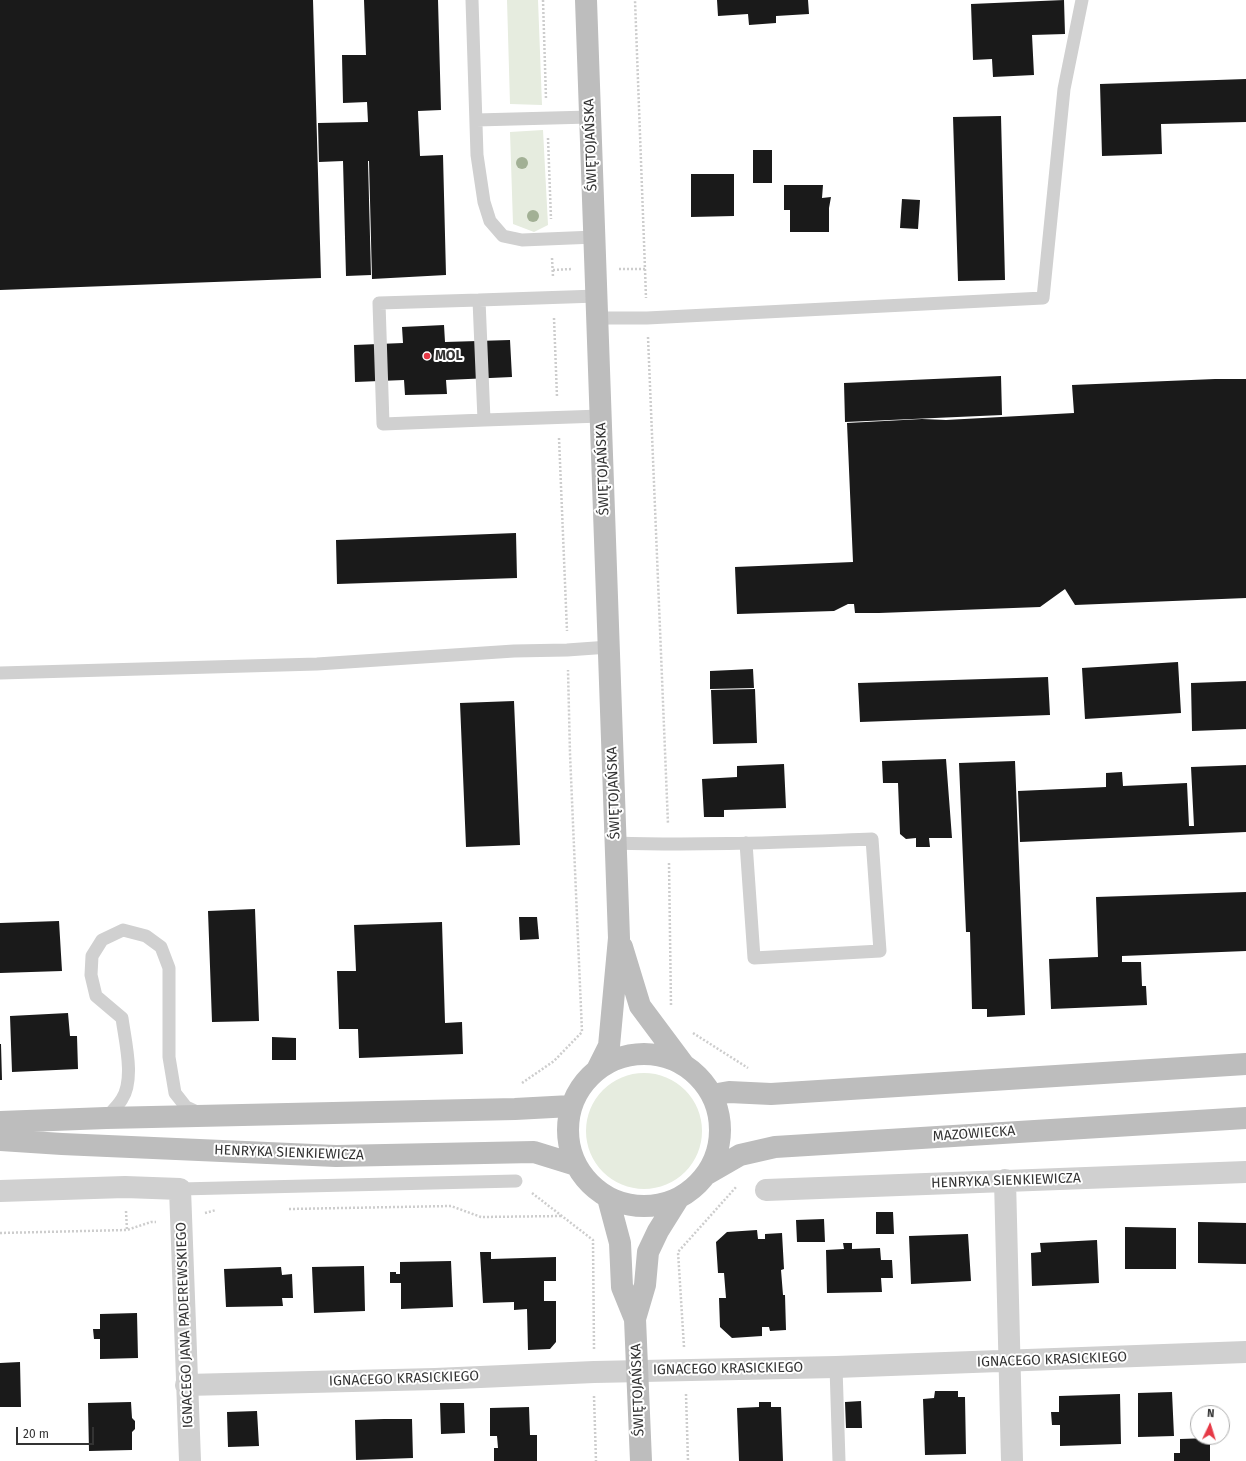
<!DOCTYPE html>
<html>
<head>
<meta charset="utf-8">
<style>
  body { margin:0 }
  #map { position:relative; width:1246px; height:1461px; overflow:hidden; background:#fff; font-family:"Fira Sans",sans-serif }
  canvas { display:block }
  .north { position:absolute; left:1190px; top:1405px; width:40px; height:40px; box-sizing:border-box; background:#fff; border:1px solid #adadad; border-radius:50%; rotate:4deg; font-size:11px; font-weight:700; line-height:16px; text-align:center; color:#333 }
  .north::after { content:''; display:block; margin:auto; width:14px; height:18px; background:#e63946; clip-path:polygon(50% 0,100% 100%,50% 72%,0 100%) }
  .scale { position:absolute; left:16px; top:1427px; width:78px; height:18px; box-sizing:border-box; border:2px solid #333; border-top:0; padding-left:5px; font-size:12px; line-height:14px; white-space:nowrap; color:#333; -webkit-text-stroke:3px #fff; paint-order:stroke }
</style>
</head>
<body>
<div id="map">
<canvas width="1246" height="1461"></canvas>
<div class="north">N</div>
<div class="scale">20 m</div>
</div>
<script>
const ctx = document.querySelector('canvas').getContext('2d');
ctx.lineJoin = 'round';
function paint(path, color) {
  ctx.fillStyle = color;
  ctx.fill(path, 'evenodd');
}
function trace(path, color, width, dash) {
  ctx.strokeStyle = color;
  ctx.lineWidth = width;
  ctx.lineCap = dash ? 'butt' : 'round';
  ctx.setLineDash(dash || []);
  ctx.stroke(path);
}
function drawText(font, color, halo, rows, align = 'center') {
  ctx.font = font + ' "Fira Sans",sans-serif';
  ctx.lineWidth = 4;
  ctx.setLineDash([]);
  ctx.textBaseline = 'middle';
  ctx.strokeStyle = halo;
  ctx.fillStyle = color;
  for (const [text, x, y, turn = 0] of rows) {
    ctx.save();
    ctx.translate(x, y);
    ctx.rotate((+turn || 0) * Math.PI / 180);
    ctx.textAlign = isNaN(turn) ? turn : align;
    if (halo) ctx.strokeText(text, 0, 0);
    ctx.fillText(text, 0, 0);
    ctx.restore();
  }
}
const green = new Path2D(`
  M507 0H538L542 105 510 104Z
  M543 130 548 225 534 232 513 224 510 132Z
  M586 1131a58 58 0 1 1 116 0a58 58 0 1 1-116 0Z`);
const building = new Path2D(`
  M0 0H313L321 278 0 290Z
  M364 0H438L441 110 418 111 420 156 443 155 446 275 372 279 369 161H368L371 275 346 276 343 161 319 162 318 123 368 122 367 102 343 103 342 55H366Z
  M717 0H808L809 14 776 16V23L749 25 748 14 718 16Z
  M1064 0 1065 34 1032 35 1034 75 993 77 992 59 973 60 971 4Z
  M1246 79V122L1161 124 1162 154 1102 156 1100 84Z
  M1001 116 1005 280 958 281 953 117Z
  M753 150H772V183H753Z
  M691 174H734V216L691 217Z
  M784 185H823L822 198 831 197 829 208V232H790V210H784Z
  M902 199 920 200 918 229 900 228Z
  M444 325 445 342 510 340 512 377 446 380 447 394 405 395 404 380 355 382 354 345 403 343 402 327Z
  M1001 376 1002 415 845 422 844 383Z
  M1215 379H1246V598L1075 605 1065 589 1040 607 879 613H855L854 604H848L834 611 737 614 735 567 853 562 847 423 922 419 946 420 1074 413 1072 385Z
  M516 533 517 578 337 584 336 540Z
  M1178 662 1181 713 1085 719 1082 668Z
  M753 669 754 688 710 689V671Z
  M1048 677 1050 715 860 722 858 683Z
  M1246 681V729L1192 731 1191 683Z
  M755 689 757 743 713 744 711 690Z
  M514 701 520 845 466 847 460 703Z
  M946 759 952 838H929L930 847H916V838L906 839 900 834 898 783H883L882 761Z
  M1015 761 1025 1015 987 1017V1009H972L970 932H966L959 763Z
  M784 764 786 808 724 810V817H704L702 779 737 777V766Z
  M1246 765V832L1020 842 1018 791 1106 787V773L1122 772 1123 786 1187 783 1189 826H1194L1191 767Z
  M1246 892V951L1122 956V962H1141L1142 986H1146L1147 1005 1051 1009 1049 959 1098 957 1096 897Z
  M255 909 259 1021 212 1022 208 911Z
  M519 917H537L539 939 520 940Z
  M59 921 62 971 0 973V923Z
  M442 922 445 1023 462 1022 463 1054 359 1058 358 1029H339L337 971H356L354 925Z
  M68 1013 70 1036H77L78 1069 12 1072 10 1016Z
  M272 1037 296 1038V1060H272Z
  M0 1044H1L2 1080H0Z
  M876 1212H893L894 1234H876Z
  M824 1219 825 1242H797L796 1220Z
  M1198 1222 1246 1223V1264L1198 1263Z
  M1125 1227 1176 1228V1269H1125Z
  M757 1230 758 1239H765V1234L782 1233 784 1269 781 1270 783 1295H785L786 1330 770 1331 769 1327H762V1336L732 1338 720 1327 719 1298H726L724 1273H718L716 1242 727 1232Z
  M968 1234 971 1281 911 1284 909 1236Z
  M1097 1240 1099 1283 1032 1286 1031 1253 1041 1252 1040 1243Z
  M843 1243H852V1249L880 1248 881 1260H892L893 1278H881L882 1292 827 1293 826 1250 844 1249Z
  M480 1252H491V1259L556 1257V1281H544V1301H556V1342L550 1349 528 1350 527 1309 514 1310V1302L483 1303Z
  M451 1261 453 1307 401 1309V1283H390V1272H396V1274H400V1262Z
  M364 1266 365 1311 314 1313 312 1267Z
  M281 1267 282 1275 292 1274 293 1298H282L283 1306 226 1307 224 1269Z
  M137 1313 138 1358 100 1359V1339H94L93 1329H100V1314Z
  M20 1362 21 1407H0V1363Z
  M935 1391H958V1397H965L966 1454 925 1455 923 1399 934 1398Z
  M1172 1392 1174 1436 1138 1437V1393Z
  M1120 1394 1121 1444 1060 1446V1425H1052L1051 1412H1059V1396Z
  M861 1401 862 1428H846L845 1402Z
  M131 1402 132 1418 135 1421V1429L132 1432V1450L89 1451 88 1403Z
  M759 1402H771V1407H781L783 1461H739L737 1408 759 1407Z
  M440 1403H464L465 1433 441 1434Z
  M529 1407 530 1435H537V1461H494V1448H498L497 1436H490V1408Z
  M257 1411 259 1446 228 1447 227 1412Z
  M384 1419H412L413 1458 356 1460 355 1420Z
  M1210 1438V1461H1174V1453H1180V1439Z`);
const path = new Path2D(`
  M543 0 546 99
  M548 138 551 219
  M552 258 553 277
  M619 269H645L635 0
  M645 269 646 298
  M553 270 572 269
  M554 318 557 397
  M648 337 668 824
  M559 438 567 631
  M669 863 671 1006
  M693 1033 748 1068
  M522 1083 554 1061 582 1032 570 754 568 670
  M532 1193 593 1240 594 1349
  M289 1209 451 1206 481 1217 562 1216
  M126 1211 127 1230
  M205 1213 216 1210
  M0 1233 127 1230 151 1222H156
  M684 1347 678 1252 737 1186
  M686 1394 688 1461
  M594 1396 596 1461`);
const lane = new Path2D(`
  M472 0 477 155 484 202 490 221 503 236 522 240 595 237
  M476 120 590 117
  M597 296 479 300 484 420 601 416
  M479 300 379 303 383 424 484 420
  M598 318H647L1043 298 1064 89 1082 0
  M0 673 317 664 514 651 567 650 609 647
  M616 843C701 846 787 842 872 839L880 951 754 958 746 843
  M106 1118C111 1112 118 1106 122 1099 135 1079 125 1041 122 1018L96 996 91 975 92 956 102 940 123 930 146 936 161 947 169 968V1057L175 1093 186 1107 201 1114
  M180 1189 516 1181
  M836 1367 839 1461`);
const street = new Path2D(`
  M1005 1180 1012 1461
  M766 1190 1246 1172
  M0 1191 125 1187 180 1189 190 1461
  M186 1385 435 1379 594 1372 836 1367 1246 1352`);
const secondary = new Path2D(`
  M586 0 619 938 609 1046 598 1068
  M622 947 640 1006 684 1065
  M568 1130a76 76 0 1 1 152 0a76 76 0 1 1-152 0Z
  M712 1095 729 1092 771 1094 1246 1064
  M0 1122 106 1118 515 1109 571 1106
  M0 1140 62 1144 336 1156 534 1152 576 1165
  M707 1174 740 1155 775 1147 1246 1118
  M608 1198 620 1243 622 1287 635 1319
  M641 1461 635 1319 645 1285 648 1252 658 1231 678 1199`);
const trees = [
  [522,163],
  [533,216]
];
const markers = [
  [427,356,4,"#e63946"]
];
const streetNames = [
  ["ŚWIĘTOJAŃSKA",591,145,-92],
  ["ŚWIĘTOJAŃSKA",603,469,-92],
  ["ŚWIĘTOJAŃSKA",614,793,-92],
  ["MAZOWIECKA",974,1134,-4],
  ["HENRYKA SIENKIEWICZA",289,1153,2],
  ["HENRYKA SIENKIEWICZA",1006,1181,-2],
  ["IGNACEGO JANA PADEREWSKIEGO",185,1325,-92],
  ["IGNACEGO KRASICKIEGO",1052,1360,-2],
  ["IGNACEGO KRASICKIEGO",728,1369,-1],
  ["IGNACEGO KRASICKIEGO",404,1379,-2],
  ["ŚWIĘTOJAŃSKA",638,1390,-92]
];
const poiNames = [
  ["MOL",435,356]
];
paint(green, '#e6ecdf');
paint(building, '#1a1a1a');
trace(path, '#cdcdcd', 2.5, [2, 2]);
trace(lane, '#d0d0d0', 13);
trace(street, '#d0d0d0', 22);
trace(secondary, '#bdbdbd', 22);
ctx.fillStyle = '#a2b095';
for (const [x, y] of trees) {
  ctx.beginPath();
  ctx.arc(x, y, 6, 0, 2 * Math.PI);
  ctx.fill();
}
for (const [x, y, r, color] of markers) {
  const dot = new Path2D();
  dot.arc(x, y, r, 0, 2 * Math.PI);
  ctx.fillStyle = color;
  ctx.fill(dot);
  trace(dot, '#fff', 1.5);
}
drawText('14px', '#333', '#fff', streetNames);
drawText('bold 14px', '#333', '#fff', poiNames, 'left');
</script>
</body>
</html>
